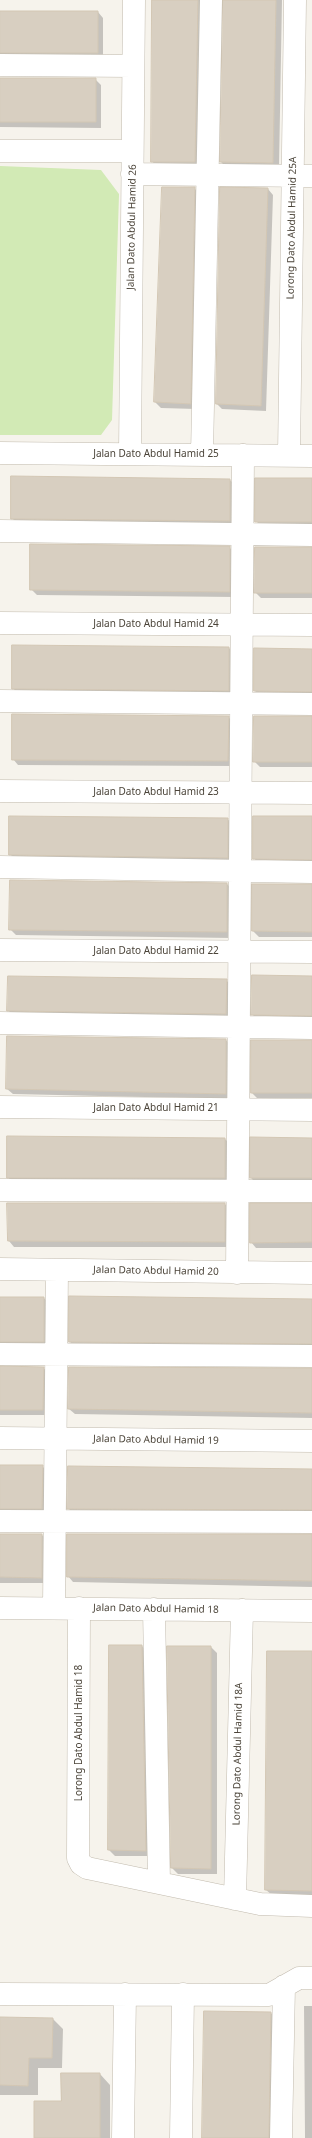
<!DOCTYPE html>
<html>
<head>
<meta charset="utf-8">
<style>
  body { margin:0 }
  canvas { display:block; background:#f6f3ec }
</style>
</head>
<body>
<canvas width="312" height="2138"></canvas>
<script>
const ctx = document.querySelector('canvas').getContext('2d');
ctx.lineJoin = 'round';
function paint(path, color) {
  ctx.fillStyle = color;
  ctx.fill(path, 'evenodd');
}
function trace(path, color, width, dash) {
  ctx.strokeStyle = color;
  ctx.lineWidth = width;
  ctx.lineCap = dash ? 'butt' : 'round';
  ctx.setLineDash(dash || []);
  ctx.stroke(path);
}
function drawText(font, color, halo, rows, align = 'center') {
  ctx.font = font + ' "Noto Sans",sans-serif';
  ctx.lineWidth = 3.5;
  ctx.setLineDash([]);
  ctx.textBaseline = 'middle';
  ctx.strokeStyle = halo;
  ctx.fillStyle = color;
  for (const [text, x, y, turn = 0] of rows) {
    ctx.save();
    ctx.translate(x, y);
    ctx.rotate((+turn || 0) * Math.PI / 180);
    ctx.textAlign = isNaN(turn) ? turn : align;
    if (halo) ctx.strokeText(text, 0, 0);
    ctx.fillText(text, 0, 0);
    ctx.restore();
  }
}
const green = new Path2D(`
  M0 166 101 170 119 194 112 420 101 435H0Z`);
const shadow = new Path2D(`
  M153 0H206L201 167H157L152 161Z
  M224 0H282L279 168H227L221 162Z
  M0 12H98L103 18V58L0 59Z
  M0 79H95L101 85V128L0 127Z
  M194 188 200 194 196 409 161 408 155 402Z
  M268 189 273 195 266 411 222 409 217 404Z
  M312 479V528L262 527 256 521Z
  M230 480 236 486 235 527 18 524 12 518Z
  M229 547 235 553V597L37 595 31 589Z
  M312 548V598H261L255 592Z
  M229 648 234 653V696L18 694 13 688Z
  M312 650V697L260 696 255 691Z
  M228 717 234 722 233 766 18 765 13 759Z
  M312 717V767H260L254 761Z
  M312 817V865L259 864 254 858Z
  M227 819 233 824V863L16 860 10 854Z
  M227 884 233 890 232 938 16 935 10 929Z
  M312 885V937H259L253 931Z
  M312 977V1021L258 1020 252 1014Z
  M226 980 232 986V1019L14 1016 8 1010Z
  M226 1040 231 1046V1099L13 1094 7 1089Z
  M312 1041V1098H257L252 1093Z
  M8 1137 225 1139 231 1145 230 1183H13L8 1177Z
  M312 1139V1184H257L251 1178Z
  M225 1204 230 1210V1247H14L9 1241Z
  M312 1204V1248H256L251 1242Z
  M0 1298H44L49 1304V1347L0 1348Z
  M312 1300V1349L76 1347 70 1342Z
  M0 1367 43 1368 49 1373 48 1415H0Z
  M312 1369V1418L75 1414 69 1409Z
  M0 1466H42L48 1472V1514L0 1515Z
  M312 1471V1515L74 1514 68 1508Z
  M0 1534 42 1535 47 1540V1583H0Z
  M312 1535V1587L73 1582 68 1576Z
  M110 1646H142L147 1652 151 1856H115L109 1850Z
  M168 1647H211L217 1653V1874H178L172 1868Z
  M312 1652V1896L272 1895 266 1890Z
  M304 2006H312V2138H305Z
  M271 2013 281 2023 279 2138H203Z
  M0 2018 53 2019 63 2029 62 2068H38V2095H0Z
  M100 2074 110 2085V2138H35Z`);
const building = new Path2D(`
  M152 0H198L195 162H151Z
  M223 0H276L273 163 220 162Z
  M0 11H98V53H0Z
  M0 78H96V122H0Z
  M162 187H195L191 404 154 402Z
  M220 187 268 188 261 406 216 404Z
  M11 476 230 479V521L11 519Z
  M255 478H312V522H255Z
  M30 544 230 546V592L30 590Z
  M255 547H312V593H254Z
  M12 645 229 647V691L12 689Z
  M254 648 312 649V692L254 691Z
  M12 714 229 716 228 761 12 760Z
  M254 716H312V762H253Z
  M9 816 228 818V858L9 855Z
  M253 816H312V860L253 859Z
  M10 880 227 883V932L9 930Z
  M252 884H312V932L252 931Z
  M252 975 312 976V1016L251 1015Z
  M8 976 227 979 226 1014 7 1011Z
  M7 1036 226 1039V1094L6 1089Z
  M251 1040H312V1093H251Z
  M7 1136 225 1138V1178H7Z
  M250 1137 312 1138V1178H250Z
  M7 1203H225V1242L8 1241Z
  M250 1203H312V1242L250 1243Z
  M69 1296 312 1299V1344L69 1342Z
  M0 1297H44V1342H0Z
  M0 1366 44 1367 43 1410H0Z
  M69 1367 312 1368V1413L68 1409Z
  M0 1465H43L42 1509H0Z
  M68 1466 312 1469V1510L67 1509Z
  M0 1534H42V1578L0 1577Z
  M67 1534H312V1581L67 1577Z
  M109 1645H142L146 1851 108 1850Z
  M167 1646H211V1869L171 1868Z
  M267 1651H312V1891L265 1890Z
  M204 2011 271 2012 269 2138H202Z
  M0 2017 53 2018 52 2058H29L28 2086 0 2085Z
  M61 2073H100V2138H34V2101H61Z`);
const minor = new Path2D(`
  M0 65 133 66
  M0 151H132
  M132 174 312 176
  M0 453 312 456
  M130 454 134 0
  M202 455 211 0
  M289 455 295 0
  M0 531 312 535
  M0 623 312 625
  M0 701 312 704
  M0 791 312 793
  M0 867 312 872
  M0 950 312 952
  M0 1023 312 1028
  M0 1107 312 1110
  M0 1190 312 1191
  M0 1269 312 1273
  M237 1273 243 455
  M0 1354 312 1356
  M0 1438 312 1441
  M0 1521 312 1522
  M54 1607 57 1270
  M0 1608 312 1611
  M79 1608 78 1858 81 1864 87 1868 260 1904 312 1906
  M154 1609 159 1882
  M235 1899 242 1610
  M0 1994 269 1995 299 1978H312
  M123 2138 125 1994
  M181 2138 183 1994
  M281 2138 284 1986`);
const streetNames = [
  ["Jalan Dato Abdul Hamid 26",132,227,-89],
  ["Lorong Dato Abdul Hamid 25A",292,228,-89],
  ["Jalan Dato Abdul Hamid 25",156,454],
  ["Jalan Dato Abdul Hamid 24",156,624],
  ["Jalan Dato Abdul Hamid 23",156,792],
  ["Jalan Dato Abdul Hamid 22",156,951],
  ["Jalan Dato Abdul Hamid 21",156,1108],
  ["Jalan Dato Abdul Hamid 20",156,1271,1],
  ["Jalan Dato Abdul Hamid 19",156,1440,1],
  ["Jalan Dato Abdul Hamid 18",156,1609,1],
  ["Lorong Dato Abdul Hamid 18",79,1733,-90],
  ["Lorong Dato Abdul Hamid 18A",238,1754,-89]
];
paint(green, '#d2eab5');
paint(shadow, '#0003');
paint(building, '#d8cfc1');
trace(building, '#d3c7b4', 1);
trace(minor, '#c2bbae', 23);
trace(minor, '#fff', 22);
drawText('10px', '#4b4439', '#fff', streetNames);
</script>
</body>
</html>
